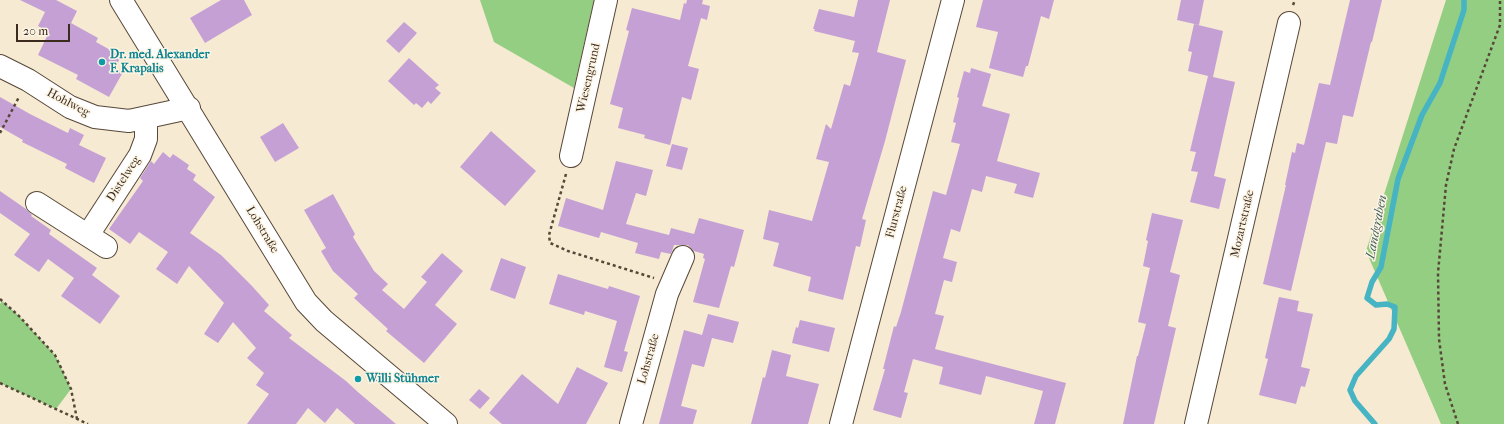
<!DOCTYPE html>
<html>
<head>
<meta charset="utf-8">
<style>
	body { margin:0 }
	#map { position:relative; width:1504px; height:424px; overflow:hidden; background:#f6ead2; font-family:"IM FELL French Canon",serif }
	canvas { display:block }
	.scale { position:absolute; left:16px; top:24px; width:54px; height:18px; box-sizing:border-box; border:2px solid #3b2a1e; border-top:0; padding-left:5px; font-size:12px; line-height:14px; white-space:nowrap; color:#3b2a1e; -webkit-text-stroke:3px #fcf5e5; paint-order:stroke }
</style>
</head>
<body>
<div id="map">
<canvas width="1504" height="424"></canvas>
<div class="scale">20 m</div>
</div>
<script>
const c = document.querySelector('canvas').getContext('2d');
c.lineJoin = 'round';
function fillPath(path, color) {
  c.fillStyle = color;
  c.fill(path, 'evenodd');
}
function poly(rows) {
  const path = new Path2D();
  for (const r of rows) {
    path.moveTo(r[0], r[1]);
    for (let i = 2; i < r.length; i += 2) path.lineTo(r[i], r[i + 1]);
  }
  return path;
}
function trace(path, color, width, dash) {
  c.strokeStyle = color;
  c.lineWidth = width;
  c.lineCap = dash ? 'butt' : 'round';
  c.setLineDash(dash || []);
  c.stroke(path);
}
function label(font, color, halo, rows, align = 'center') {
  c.font = font + ' "IM FELL French Canon",serif';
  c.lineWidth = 3;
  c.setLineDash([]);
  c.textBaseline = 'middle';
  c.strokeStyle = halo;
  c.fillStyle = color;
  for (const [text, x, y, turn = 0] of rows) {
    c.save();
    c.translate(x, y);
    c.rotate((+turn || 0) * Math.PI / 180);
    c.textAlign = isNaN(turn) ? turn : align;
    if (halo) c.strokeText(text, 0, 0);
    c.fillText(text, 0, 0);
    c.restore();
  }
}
const green = poly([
	[480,0,594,0,574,88,494,42],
	[1446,0,1504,0,1504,424,1441,424,1366,251],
	[2,301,19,316,55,355,71,389,56,409,0,383,0,304]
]);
const stream = poly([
	[1375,424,1355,401,1350,390,1356,376,1389,339,1394,329,1395,307,1387,304,1376,305,1367,298,1372,282,1381,267,1398,179,1422,115,1440,83,1464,10,1464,0]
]);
const building = poly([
	[20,0,56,0,77,11,71,23,98,38,96,42,121,56,115,68,123,72,109,97,76,79,78,75,38,55,49,32,38,26,45,12],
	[221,0,244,0,252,15,205,43,190,18],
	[687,0,703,0,702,4,710,6,707,20,701,18,688,66,699,69,691,100,682,97,670,145,644,138,645,135,618,128,623,108,610,104,629,31,626,30,632,8,680,20,684,3,686,4],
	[858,0,890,0,877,52,906,60,885,141,862,219,866,220,860,247,856,246,843,300,808,291,811,277,773,266,779,243,763,239,769,210,812,221,829,162,816,159,826,124,831,129,844,84,850,86,859,53,852,52,855,41,814,31,815,29,813,29,819,9,854,17],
	[983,0,1054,0,1049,19,1041,16,1028,66,1026,66,1023,77,989,68,998,32,976,27],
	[1181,0,1204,0,1199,25,1177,20],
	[1350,0,1382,0,1372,42,1371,42,1353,117,1343,115,1337,144,1326,142,1291,291,1263,284,1286,185,1285,185,1292,152,1295,153,1297,143,1304,145,1319,83,1330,85],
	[404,22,417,33,399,53,386,41],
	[1194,24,1223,31,1213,77,1235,82,1214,176,1226,179,1219,209,1190,202,1198,172,1191,171,1196,152,1190,151,1208,76,1188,71,1192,52,1188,51],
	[409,58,439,85,435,88,441,93,431,104,428,101,422,108,416,103,414,105,388,81],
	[971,68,991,74,982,106,1010,114,997,161,1040,173,1033,198,1014,193,1017,184,986,176,982,192,972,189,960,232,951,229,943,258,957,262,952,282,944,280,935,314,944,316,935,349,1066,383,1055,424,1034,424,1043,391,986,376,981,395,939,384,943,367,913,359,904,392,908,393,901,418,873,410,885,369,883,369,894,326,896,327,901,312,933,191,946,195,960,144,951,142,956,123,953,122,959,98,957,97,964,71,970,73],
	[0,97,30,114,68,133,70,128,84,135,79,145,106,158,94,183,65,168,67,164,22,142,23,140,0,127],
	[283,123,299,148,275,162,260,137],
	[491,131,536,171,505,206,460,167],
	[672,144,688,148,682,170,666,166],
	[163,152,170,158,173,154,189,165,187,169,196,175,193,180,215,197,190,233,221,255,252,286,269,305,264,311,292,335,289,338,346,381,359,393,396,424,355,424,337,408,325,423,308,408,296,424,247,424,269,394,256,385,264,373,247,358,256,348,233,322,218,343,204,334,224,303,189,266,177,284,156,269,168,252,139,232,130,244,109,229,143,181,140,178,151,161,154,164],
	[616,161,653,170,646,196,636,193,626,224,669,235,671,228,694,234,699,218,744,230,734,267,731,266,719,308,693,302,705,259,703,258,704,254,694,251,688,245,674,245,671,254,661,252,659,259,635,253,638,243,601,232,599,238,558,226,566,198,603,210],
	[0,191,26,209,32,215,31,216,51,230,49,234,97,268,92,275,120,296,100,324,61,296,74,278,48,259,39,272,14,255,30,234,0,213],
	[333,194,355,234,353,237,374,271,388,284,382,290,404,309,427,282,421,277,442,253,463,271,435,305,457,324,424,363,386,331,388,329,354,298,358,294,333,271,321,251,326,248,304,210],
	[1152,213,1183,220,1170,272,1180,275,1168,326,1176,328,1154,424,1123,424,1137,356,1138,356,1146,324,1138,322,1150,268,1143,266,1148,241,1146,240],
	[501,258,526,267,515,299,490,290],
	[558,274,608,289,609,286,640,296,624,351,628,352,622,372,604,367,617,321,585,311,584,315,549,304],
	[1279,297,1299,301,1297,311,1313,314,1301,367,1310,369,1305,387,1301,386,1296,404,1259,395,1268,359,1265,358],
	[708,314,739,322,733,343,712,338,704,367,692,364,681,406,697,410,693,424,659,424,684,330,702,335],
	[800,320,835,328,829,352,792,343,796,327,798,328],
	[772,350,791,355,786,376,819,384,808,424,751,424,763,377,765,378],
	[577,367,608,383,586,424,502,424,489,413,522,374,558,404],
	[479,389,490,398,480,409,469,400]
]);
const path = poly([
	[1293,5,1295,0],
	[0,133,19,97],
	[566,174,549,235,550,243,568,251,654,278],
	[0,299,19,316,55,355,71,389,77,419],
	[0,383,88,424],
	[1458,424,1445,384,1439,339,1438,273,1446,185,1454,149,1500,25,1500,0]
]);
const minor = poly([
	[0,66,28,80,70,107,95,117,129,121,189,108],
	[571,156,606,0],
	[37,203,106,247],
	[88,235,140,155,146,139,146,119],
	[631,424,667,294,683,257],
	[841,424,953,0],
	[1196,424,1289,23]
]);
const major = poly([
	[121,0,306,302,324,321,446,424]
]);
const markers = [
	[102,62,4,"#0f9aa8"],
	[358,379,4,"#0f9aa8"]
];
const cultureNames = [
	["Dr. med. Alexander",110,55],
	["F. Krapalis",110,69],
	["Willi Stühmer",366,379]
];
const streetNames = [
	["Wiesengrund",589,78,-77],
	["Hohlweg",68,103,28],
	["Distelweg",124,179,-57],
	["Flurstraße",897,212,-75],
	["Mozartstraße",1243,224,-77],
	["Lohstraße",262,230,59],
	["Lohstraße",649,359,-74]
];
const waterNames = [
	["Landgraben",1377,227,-79]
];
fillPath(green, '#93ce82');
trace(stream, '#47b4c4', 5.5);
fillPath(building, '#c5a0d5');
trace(minor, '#574739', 24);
trace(major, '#574739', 24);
trace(path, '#574739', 2.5, [3, 3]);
trace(minor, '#fff', 22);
trace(major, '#fff', 22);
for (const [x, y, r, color] of markers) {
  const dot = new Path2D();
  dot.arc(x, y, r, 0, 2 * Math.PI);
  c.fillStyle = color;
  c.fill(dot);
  trace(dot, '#fcf5e5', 1.5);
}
label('bold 12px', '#0d838f', '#fcf5e5', cultureNames, 'left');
label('12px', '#3b2a1e', '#fcf5e5', streetNames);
label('italic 13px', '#3f5a58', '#fcf5e5', waterNames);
</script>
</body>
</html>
